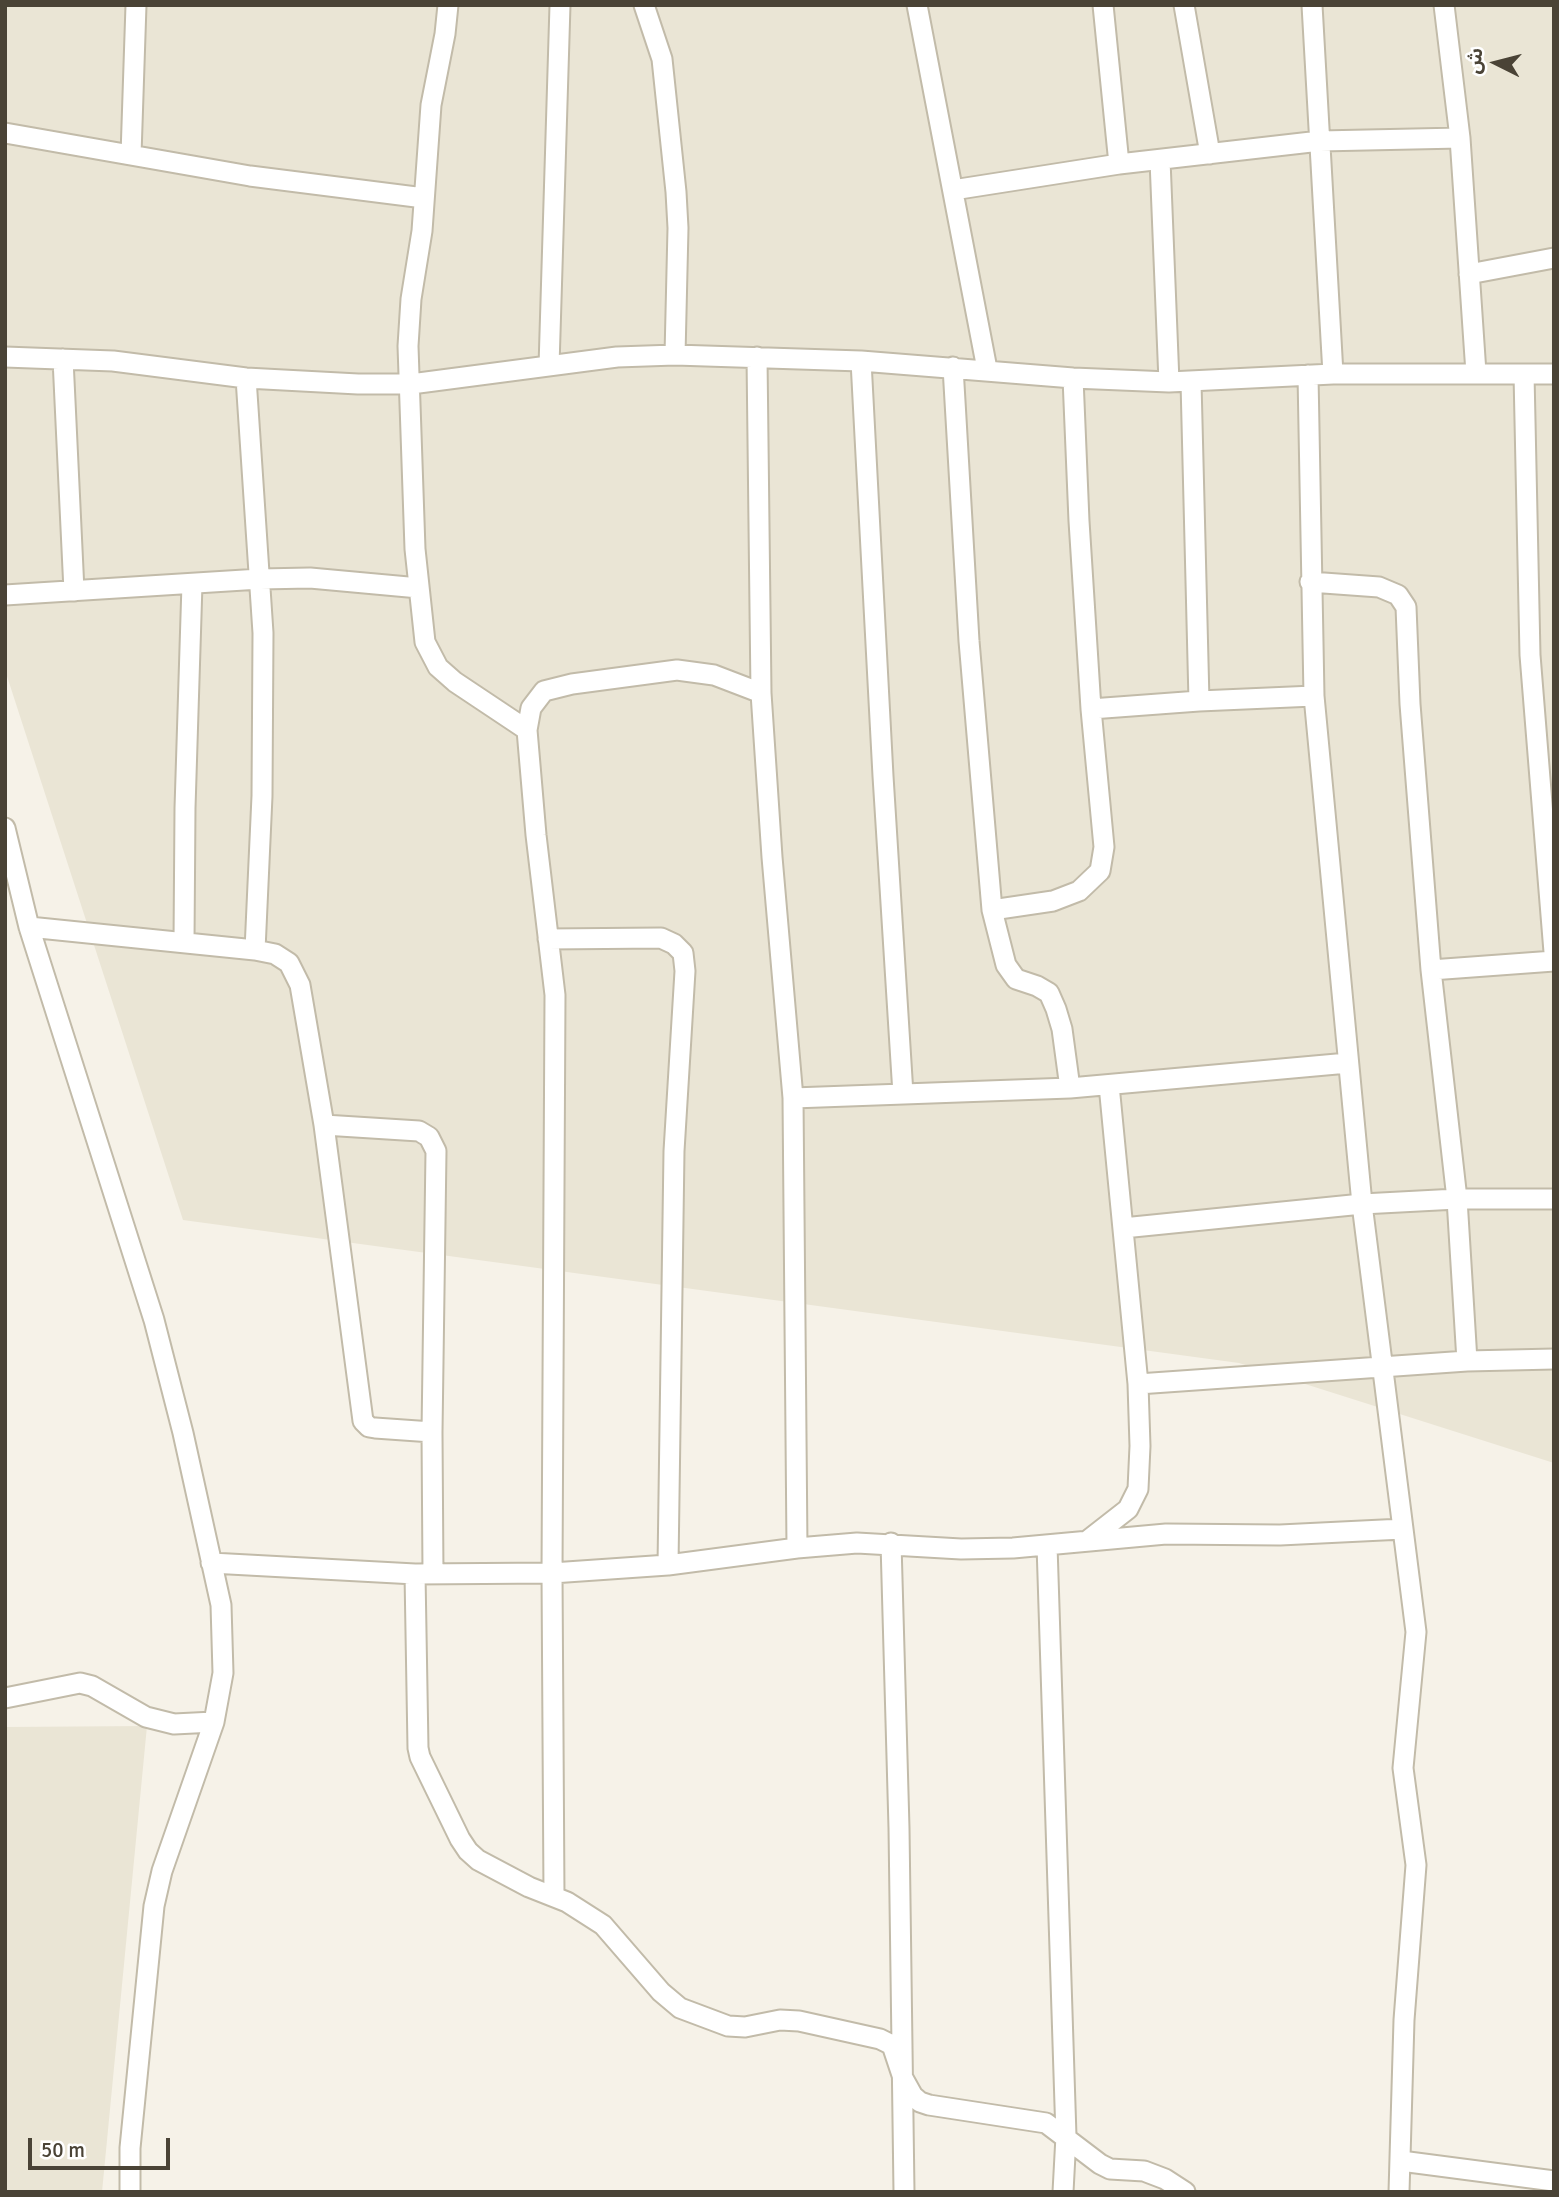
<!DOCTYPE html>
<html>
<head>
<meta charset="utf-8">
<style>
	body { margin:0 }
	#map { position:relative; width:1559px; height:2197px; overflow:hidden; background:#f6f2e8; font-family:Signika,"Noto Sans Arabic",sans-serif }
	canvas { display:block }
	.frame { position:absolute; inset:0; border:7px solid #4a4336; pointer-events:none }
	.north { position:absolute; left:1461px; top:28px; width:70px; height:70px; -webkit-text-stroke:5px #fff; paint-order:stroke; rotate:276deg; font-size:19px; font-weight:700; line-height:28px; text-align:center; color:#4a4336 }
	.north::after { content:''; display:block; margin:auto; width:24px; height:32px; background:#4a4336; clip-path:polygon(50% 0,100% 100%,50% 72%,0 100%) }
	.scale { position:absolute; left:28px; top:2138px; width:142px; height:32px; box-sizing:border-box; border:4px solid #4a4336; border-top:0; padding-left:9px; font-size:21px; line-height:24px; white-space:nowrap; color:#4a4336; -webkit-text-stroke:5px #fff; paint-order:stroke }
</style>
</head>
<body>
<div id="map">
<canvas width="1559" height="2197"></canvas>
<div class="frame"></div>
<div class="north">ش</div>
<div class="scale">50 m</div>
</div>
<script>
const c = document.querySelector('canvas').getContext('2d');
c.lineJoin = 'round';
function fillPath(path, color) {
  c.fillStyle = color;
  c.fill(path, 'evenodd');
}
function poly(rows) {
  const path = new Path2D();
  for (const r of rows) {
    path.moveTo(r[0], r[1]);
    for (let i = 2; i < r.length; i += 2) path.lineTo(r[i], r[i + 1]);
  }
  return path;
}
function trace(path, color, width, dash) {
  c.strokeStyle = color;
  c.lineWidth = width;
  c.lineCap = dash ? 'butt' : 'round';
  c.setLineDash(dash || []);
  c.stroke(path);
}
const residential = poly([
	[5,5,1554,5,1554,1463,1239,1363,183,1220,5,670],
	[147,1726,102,2192,5,2192,5,1727]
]);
const minor = poly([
	[448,5,445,34,431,105,422,231,411,299,408,346,415,549,425,642,438,667,455,682,527,730],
	[644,5,662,59,676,192,678,228,675,355],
	[917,5,987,369],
	[1103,5,1119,164],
	[1184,5,1210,154],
	[1312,5,1333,374],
	[1444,5,1460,138,1476,373],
	[5,133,250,176,424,198],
	[131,155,136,5],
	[1160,160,1169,382],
	[953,190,1119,164,1320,141,1460,138],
	[1469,274,1554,258],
	[5,357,113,361,246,378,358,384,411,384,617,357,675,355,861,361,1073,378,1169,382,1333,374,1554,374],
	[757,357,761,693,772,857,793,1098,797,1548],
	[63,359,74,591],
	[861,361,883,776,903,1094],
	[549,366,560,5],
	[953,367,969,641,992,910,1006,965,1016,979,1037,986,1049,993,1056,1009,1062,1029,1070,1088],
	[1524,374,1530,655,1554,952],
	[1308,375,1314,696,1362,1204,1416,1632,1403,1768,1416,1865,1404,2020,1399,2192],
	[246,378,263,633,262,796,255,950],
	[1191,382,1199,701],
	[1310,582,1379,587,1398,595,1406,607,1410,704,1431,970,1457,1199,1467,1361],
	[5,595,260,579,310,578,419,588],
	[1091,709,1199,701,1314,696],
	[5,828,29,927,154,1320,183,1433,221,1605,223,1673,214,1722,162,1871,154,1906,130,2148,130,2192],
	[992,910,1053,901,1079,891,1100,871,1104,847,1091,709,1079,521,1073,378],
	[29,927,255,950,275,954,289,963,300,985,324,1125,363,1421,369,1427,375,1428,432,1432],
	[548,939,661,938,674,944,683,953,685,971,674,1151,668,1565],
	[184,942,185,808,192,584],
	[1431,970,1554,961],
	[1109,1085,1138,1384,1467,1361,1554,1359],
	[793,1098,1070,1088,1348,1063],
	[324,1125,419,1131,429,1137,436,1151,432,1432,433,1574],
	[1123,1228,1362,1204,1457,1199,1554,1199],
	[1087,1541,1128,1509,1138,1489,1140,1446,1138,1384],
	[891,1543,899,1828,904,2192],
	[1047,1545,1066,2136,1063,2192],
	[211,1563,415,1574,552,1573,668,1565,797,1548,857,1543,961,1549,1013,1548,1166,1534,1280,1535,1403,1529],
	[415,1574,418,1748,420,1757,460,1839,468,1851,478,1860,529,1887,567,1902,603,1925,661,1992,680,2008,728,2026,745,2027,780,2020,799,2021,880,2039,892,2045,903,2078,913,2096,920,2102,929,2105,1046,2123,1100,2164,1110,2169,1144,2171,1165,2179,1185,2192],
	[5,1698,80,1683,92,1686,146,1717,174,1724,214,1722],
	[554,1896,552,1573,555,995,536,835,527,730,531,708,544,691,572,684,677,670,714,675,761,693],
	[1401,2161,1554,2181]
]);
fillPath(residential, '#eae5d5');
trace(minor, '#c2bba9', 23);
trace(minor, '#fff', 19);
</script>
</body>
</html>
